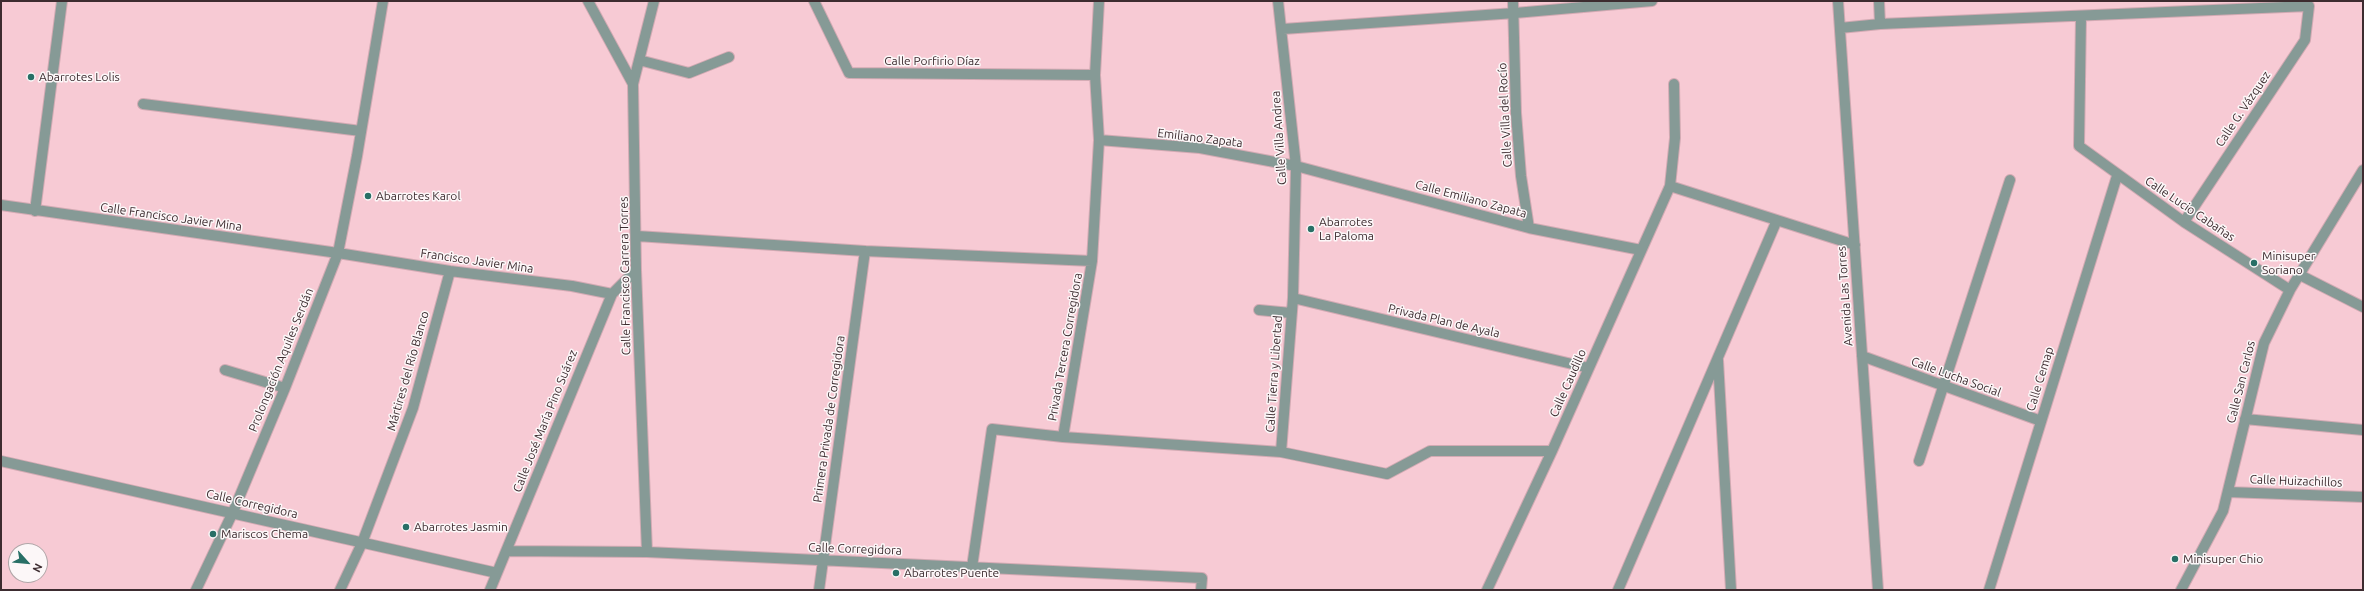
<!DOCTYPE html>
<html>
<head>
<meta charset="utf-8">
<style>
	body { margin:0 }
	#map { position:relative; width:2364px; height:591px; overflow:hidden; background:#f7cad4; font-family:Ubuntu,sans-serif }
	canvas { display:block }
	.frame { position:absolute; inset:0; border:2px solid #3d2c30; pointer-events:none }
	.north { position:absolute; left:8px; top:543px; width:40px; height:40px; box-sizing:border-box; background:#fcf7f8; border:1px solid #b0a6a8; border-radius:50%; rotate:117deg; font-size:11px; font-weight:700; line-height:16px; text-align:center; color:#3d2c30 }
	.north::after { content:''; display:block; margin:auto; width:14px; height:18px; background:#286f66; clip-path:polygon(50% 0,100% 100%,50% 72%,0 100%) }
</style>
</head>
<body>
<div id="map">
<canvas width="2364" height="591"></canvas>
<div class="frame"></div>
<div class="north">N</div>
</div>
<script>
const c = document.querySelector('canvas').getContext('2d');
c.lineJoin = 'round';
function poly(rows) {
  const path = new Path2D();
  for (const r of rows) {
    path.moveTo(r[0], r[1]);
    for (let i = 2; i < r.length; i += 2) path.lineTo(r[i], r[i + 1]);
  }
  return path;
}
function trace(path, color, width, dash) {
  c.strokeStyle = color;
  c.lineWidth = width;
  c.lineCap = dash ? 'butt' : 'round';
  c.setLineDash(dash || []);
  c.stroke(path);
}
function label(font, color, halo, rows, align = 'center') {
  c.font = font + ' Ubuntu,sans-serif';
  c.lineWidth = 3;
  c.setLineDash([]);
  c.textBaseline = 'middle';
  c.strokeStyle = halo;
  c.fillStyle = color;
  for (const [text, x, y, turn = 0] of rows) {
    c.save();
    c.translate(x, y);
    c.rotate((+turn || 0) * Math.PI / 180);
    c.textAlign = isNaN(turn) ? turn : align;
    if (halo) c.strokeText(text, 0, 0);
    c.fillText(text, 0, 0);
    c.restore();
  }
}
const minor = poly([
	[588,1,633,84],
	[814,1,849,73,1095,75],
	[1278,1,1296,166,1293,298,1281,452],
	[1513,1,1516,113,1521,176,1529,228],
	[1838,1,1878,590],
	[1879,1,1880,24],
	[2081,16,2079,146,2184,222,2290,290],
	[1840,28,1880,24,2309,6,2305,40,2184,222],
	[1283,29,1515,13,1652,1],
	[639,60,689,73,729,57],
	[143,104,361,131],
	[1099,140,1200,148,1296,166,1529,228,1641,250],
	[1670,186,1855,245],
	[1,205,338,253,450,271,572,286,612,294],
	[35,211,62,1],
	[637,236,865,251,1092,261],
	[2300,275,2363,307],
	[1293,298,1589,368],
	[1259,310,1291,313],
	[1862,356,2041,421],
	[1718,360,1731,590],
	[225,370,285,388],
	[2245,419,2363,430],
	[1063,437,1092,261,1099,140,1095,75,1099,1],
	[1,461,497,573],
	[1919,461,2010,180],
	[2228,492,2363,497],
	[506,551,647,552,1202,578,1201,590],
	[647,552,636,270,633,84,654,1],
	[972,567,992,429,1063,437,1281,452,1387,474,1430,451,1552,451],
	[196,590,233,512,285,388,338,253,357,156,383,1],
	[340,590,362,543,413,408,450,271],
	[490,590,612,294,636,270],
	[819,590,865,251],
	[1487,590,1552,451,1670,186,1675,138,1674,84],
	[1618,590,1777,220],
	[1989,590,2117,176],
	[2181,590,2223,511,2264,343,2290,290,2363,170]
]);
const markers = [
	[31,77,4,"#286f66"],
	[368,196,4,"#286f66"],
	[1311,229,4,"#286f66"],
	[2254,263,4,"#286f66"],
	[406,527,4,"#286f66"],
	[213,534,4,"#286f66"],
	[2175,559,4,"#286f66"],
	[896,573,4,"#286f66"]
];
const streetNames = [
	["Calle Porfirio Díaz",932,61],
	["Calle G. Vázquez",2243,109,-56],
	["Calle Villa del Rocío",1505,115,-93],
	["Emiliano Zapata",1200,138,7],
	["Calle Villa Andrea",1279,138,-94],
	["Calle Emiliano Zapata",1471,199,15],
	["Calle Lucio Cabañas",2190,209,34],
	["Calle Francisco Javier Mina",171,217,8],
	["Francisco Javier Mina",477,261,8],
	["Calle Francisco Carrera Torres",625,276,-91],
	["Avenida Las Torres",1845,296,-94],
	["Privada Plan de Ayala",1444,321,13],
	["Privada Tercera Corregidora",1065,347,-80],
	["Prolongación Aquiles Serdán",281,360,-68],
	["Mártires del Río Blanco",408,371,-74],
	["Calle Tierra y Libertad",1274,374,-86],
	["Calle Lucha Social",1956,377,20],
	["Calle Cemap",2040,379,-73],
	["Calle San Carlos",2241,382,-76],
	["Calle Caudillo",1568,383,-66],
	["Primera Privada de Corregidora",829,419,-82],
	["Calle José María Pino Suárez",545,421,-68],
	["Calle Huizachillos",2296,481,2],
	["Calle Corregidora",252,504,13],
	["Calle Corregidora",855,549,2]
];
const poiNames = [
	["Abarrotes Lolis",39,77],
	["Abarrotes Karol",376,196],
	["Abarrotes",1319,222],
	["La Paloma",1319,236],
	["Minisuper",2262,256],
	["Soriano",2262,270],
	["Abarrotes Jasmin",414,527],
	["Mariscos Chema",221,534],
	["Minisuper Chio",2183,559],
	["Abarrotes Puente",904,573]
];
trace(minor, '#d2aab3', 12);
trace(minor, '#869a96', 10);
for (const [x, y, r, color] of markers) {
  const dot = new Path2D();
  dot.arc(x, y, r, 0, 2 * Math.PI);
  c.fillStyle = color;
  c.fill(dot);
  trace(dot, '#fcf7f8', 1.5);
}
label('12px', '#3d2c30', '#fcf7f8', streetNames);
label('12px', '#3d2c30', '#fcf7f8', poiNames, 'left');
</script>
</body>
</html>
